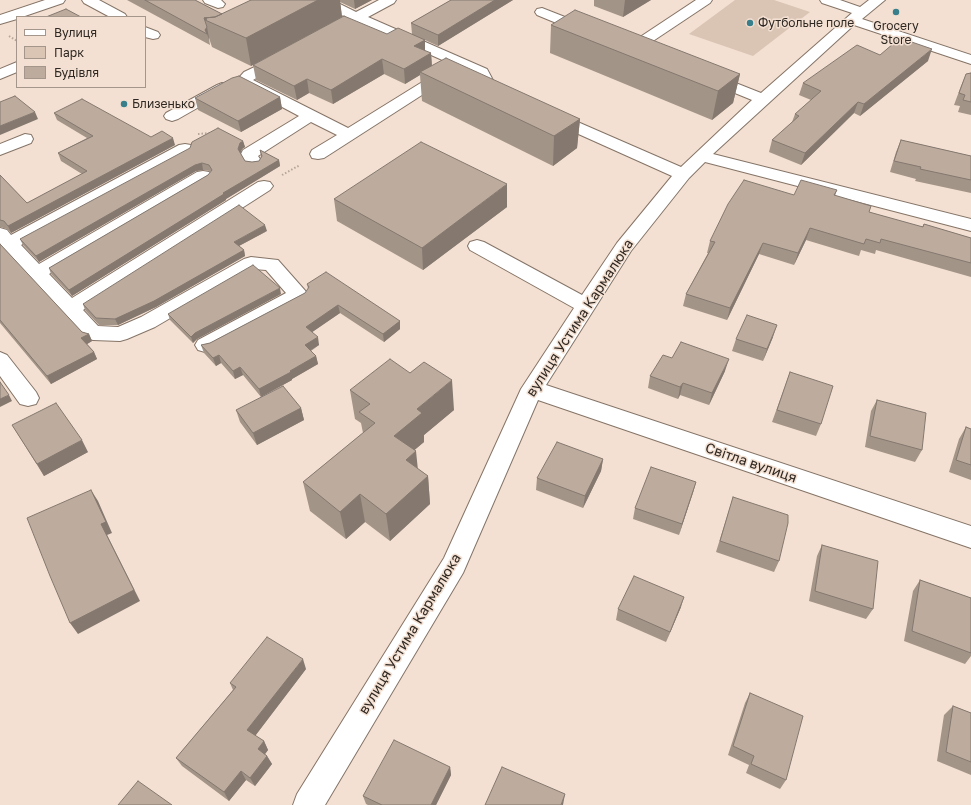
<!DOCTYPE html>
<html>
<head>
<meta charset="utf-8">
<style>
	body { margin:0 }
	#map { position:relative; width:971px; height:805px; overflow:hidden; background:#f3e0d2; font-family:"Golos Text",sans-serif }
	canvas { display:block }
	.legend { position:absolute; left:16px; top:16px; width:130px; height:72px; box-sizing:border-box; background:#f3e0d2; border:1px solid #a5968c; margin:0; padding:5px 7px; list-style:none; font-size:12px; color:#2f2822 }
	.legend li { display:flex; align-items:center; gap:8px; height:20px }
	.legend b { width:20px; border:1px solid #a5968c }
</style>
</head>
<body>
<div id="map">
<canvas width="971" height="805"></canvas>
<ul class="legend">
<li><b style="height:5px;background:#fff"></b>Вулиця</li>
<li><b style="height:11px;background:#dac4b3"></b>Парк</li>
<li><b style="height:11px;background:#bdac9e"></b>Будівля</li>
</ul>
</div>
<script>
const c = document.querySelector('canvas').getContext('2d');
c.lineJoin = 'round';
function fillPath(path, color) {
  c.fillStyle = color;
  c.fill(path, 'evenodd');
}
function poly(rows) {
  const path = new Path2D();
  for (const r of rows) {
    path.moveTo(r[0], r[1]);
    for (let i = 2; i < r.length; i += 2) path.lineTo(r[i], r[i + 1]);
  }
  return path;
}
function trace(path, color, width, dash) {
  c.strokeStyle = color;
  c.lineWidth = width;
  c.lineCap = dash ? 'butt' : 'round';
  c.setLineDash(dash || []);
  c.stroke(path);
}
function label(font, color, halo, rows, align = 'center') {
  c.font = font + ' "Golos Text",sans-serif';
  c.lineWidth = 3;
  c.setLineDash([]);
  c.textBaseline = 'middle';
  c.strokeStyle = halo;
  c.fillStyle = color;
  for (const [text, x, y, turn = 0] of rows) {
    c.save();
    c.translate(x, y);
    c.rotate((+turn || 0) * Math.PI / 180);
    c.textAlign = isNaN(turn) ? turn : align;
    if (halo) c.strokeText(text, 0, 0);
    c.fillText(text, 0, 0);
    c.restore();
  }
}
const green = poly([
	[735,0,774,0,810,12,753,56,689,34]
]);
const path = poly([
	[9,36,17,41],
	[198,134,211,133],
	[282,175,300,165]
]);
const minor = poly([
	[45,0,65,0,63,3,22,17,17,17,17,19,0,24,0,15,45,0],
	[82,0,99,0,125,14,127,17,110,17,84,3,82,0],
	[203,0,221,0,225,4,223,7,218,8,205,3,203,0],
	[317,0,332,0,356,12,379,0,396,0,394,3,368,17,487,69,495,84,509,91,511,94,509,97,503,99,497,97,484,90,476,75,357,22,349,25,344,24,342,21,346,17,325,8,317,0],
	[696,0,712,0,710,3,638,51,633,52,628,51,626,48,628,45,696,0],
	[820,0,840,0,860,7,869,0,885,0,862,19,971,55,971,64,854,25,713,154,971,219,971,231,705,162,689,178,631,251,546,385,971,526,971,548,538,400,463,573,325,805,293,805,297,794,444,558,521,389,574,308,470,250,468,246,470,242,477,240,484,242,582,295,617,243,672,176,545,119,543,116,545,113,551,111,557,113,681,167,752,100,703,80,700,77,703,74,708,72,713,74,761,93,852,13,822,3,820,0],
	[542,8,593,28,595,31,593,34,588,35,583,34,537,15,535,12,537,9,542,8],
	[145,27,158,32,160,35,158,38,153,39,145,37,145,27],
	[280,55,285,56,287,59,285,62,253,80,348,128,440,71,445,69,450,71,453,74,450,77,324,158,318,159,312,158,310,154,312,150,337,135,311,122,258,156,262,162,259,166,253,167,247,166,241,154,243,150,299,116,239,84,236,81,244,72,280,55],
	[17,62,17,72,0,79,0,69,17,62],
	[222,83,227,85,230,88,227,91,178,119,172,121,166,119,164,116,166,113,217,85,222,83],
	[25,134,31,135,33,139,31,143,0,155,0,144,25,134],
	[185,144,191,145,193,149,191,153,21,245,39,264,197,172,203,171,209,172,212,176,209,180,49,274,72,298,258,182,264,181,270,182,273,186,270,190,83,310,98,326,118,327,141,317,244,259,251,257,278,260,309,295,306,300,212,350,205,352,198,350,195,345,198,340,286,293,266,270,254,269,155,327,127,339,120,341,93,340,86,338,0,245,0,228,7,230,11,235,179,145,185,144],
	[0,352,7,355,36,392,39,398,36,404,28,406,20,404,0,376,0,352]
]);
const wall = poly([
	[127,0,195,0,222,14,251,0,372,0,355,9,340,2,342,17,251,66,212,47,209,38,209,39,210,45],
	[451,0,513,0,438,46,425,40,425,51,431,53,432,66,580,119,577,148,553,166,422,101,420,75,405,84,384,74,333,104,309,93,297,100,256,80,253,65,387,34,412,34,411,23],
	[594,0,651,0,623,17,594,6],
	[551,25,740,74,733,103,712,120,550,53],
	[880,55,928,61,860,116,854,113,801,165,769,152,772,140,792,122,795,114,811,100,799,95,803,83],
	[971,73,971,115,958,112,960,106,954,105,961,86,966,74],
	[280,97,282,109,241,132,198,110,195,98],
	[54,113,151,137,175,145,11,233,7,229,0,227,0,175,27,203,82,174,61,161,58,153,87,138,57,120],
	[901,140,971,156,971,193,915,181,916,179,890,172,896,152],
	[243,141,245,147,242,149,240,153,245,161,252,162,259,161,261,157,260,150,279,160,280,166,226,199,226,200,72,296,51,274,49,268,208,175,211,172,210,171,203,170,196,171,39,262,23,245,20,239],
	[837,190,835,196,869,212,922,227,924,224,971,238,971,277,876,250,875,254,861,250,859,256,806,240,794,265,759,254,727,320,683,306,686,294,708,253,707,253,710,241,794,195],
	[334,199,507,207,423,270,337,221],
	[267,231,239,246,244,250,245,256,156,307,118,325,99,325,85,310,83,304],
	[0,244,82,332,89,334,92,341,87,344,94,352,97,359,51,384,0,323],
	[307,284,400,321,400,329,384,342,340,313,312,332,319,345,311,351,316,356,318,364,292,379,292,380,261,397,243,375,235,379,221,363,216,366,204,353,201,345,210,343,305,293,308,289],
	[281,294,197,339,193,343,170,320,168,314],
	[773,337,763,361,732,351,736,339],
	[725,371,709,405,680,395,678,399,648,388,650,376],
	[790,372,821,424,816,436,772,422],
	[350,390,454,410,424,435,424,442,414,450,417,468,428,476,430,504,390,541,365,522,346,539,310,511,303,482,363,433,361,423,355,419],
	[877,400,922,450,915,462,865,447,871,411],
	[301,408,304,420,257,445,240,422,236,410],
	[12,425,88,452,44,476],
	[966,427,971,429,971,480,949,472,959,439],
	[603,459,601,471,583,508,536,490,537,478],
	[696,482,679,535,633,519,635,508],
	[733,497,779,561,774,572,716,552],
	[822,545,873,609,866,619,809,601,817,556],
	[920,580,971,598,971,656,965,664,904,641,913,591],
	[681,607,666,642,616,620,618,609],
	[306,669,255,736,264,741,268,750,265,754,267,756,272,764,255,786,246,780,229,801,182,766,176,758,233,690,230,683],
	[750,693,786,780,780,789,746,773,749,765,728,755,745,703],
	[953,706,971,713,971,775,937,761,944,715],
	[450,767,451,775,436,805,368,805,366,804,363,796]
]);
const shadedWall = poly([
	[318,0,340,0,342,17,251,66,246,38],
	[354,0,372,0,355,9],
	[495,0,513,0,438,46,438,35],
	[625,0,651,0,623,17],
	[207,27,209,38,209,39,207,34,205,30],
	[425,40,425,54,414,46],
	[932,49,928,61,860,116,864,104],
	[431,53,432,68,420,72,420,75,405,84,404,69],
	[382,59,384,74,333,104,331,90],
	[740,74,733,103,712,120,718,91],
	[307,79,309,93,297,100,294,86],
	[280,97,282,109,241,132,238,121],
	[858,102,854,113,801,165,805,153],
	[35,112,38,119,0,135,0,126],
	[580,119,577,148,553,166,554,136],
	[173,138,175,145,11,233,8,226],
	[243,141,245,147,242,149,240,155,238,149,240,143],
	[279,160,280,166,226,199,226,200,72,296,69,290,223,193],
	[202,163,203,170,196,171,39,262,36,256,195,165],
	[507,184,507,207,423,270,422,248],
	[265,225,267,231,235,248,234,242],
	[810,228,806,240,794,265,798,253],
	[763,243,759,254,727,320,730,308],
	[244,250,245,256,156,307,118,325,115,319],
	[280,288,281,294,197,339,193,343,191,337,195,333],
	[338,305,340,313,308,335,306,327],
	[400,321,400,329,384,342,383,334],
	[777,325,773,337,763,361,767,349],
	[89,334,92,341,84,346,81,338],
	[318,337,319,345,306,353,305,345],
	[94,352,97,359,51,384,47,376],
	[219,355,221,363,216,366,213,358],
	[316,356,318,364,292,379,292,380,261,397,259,389],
	[729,359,725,371,709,405,712,393],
	[240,367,243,375,235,379,233,371],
	[452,380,454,410,424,435,424,442,397,465,394,436,417,409],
	[683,383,680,395,678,399,680,387],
	[9,395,12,401,0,407,0,399],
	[301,408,304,420,257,445,253,433],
	[82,440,88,452,44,476,37,464],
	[416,451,419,480,406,460],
	[603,459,601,471,583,508,585,496],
	[428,476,430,504,390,541,386,514],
	[696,482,693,493,679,535,682,524],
	[91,490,98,501,112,533,107,535,140,601,78,634,70,623,101,524],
	[360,494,365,522,346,539,340,512],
	[684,597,681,607,666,642],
	[303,659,306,669,252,740,247,730],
	[264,741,268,750,262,758,258,749],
	[267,756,272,764,255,786,250,778],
	[450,767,451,775,436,805,431,805],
	[241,771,246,780,229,801,224,792],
	[565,794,563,805,561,805]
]);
const building = poly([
	[145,0,195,0,222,14,215,17,204,18,207,27,205,30,207,34,145,0],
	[251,0,318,0,246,38,205,20,207,19,204,18,215,17,251,0],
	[451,0,495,0,438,35,411,23,451,0],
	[66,9,81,17,46,17,66,9],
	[575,10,740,74,718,91,551,25,575,10],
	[344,16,387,34,398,28,425,40,414,46,431,53,404,69,382,59,331,90,307,79,294,86,253,65,344,16],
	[900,38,932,49,864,104,858,102,805,153,772,140,799,116,795,114,821,91,803,83,857,45,880,55,900,38],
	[446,58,580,119,554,136,420,72,446,58],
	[971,73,971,102,963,100,965,95,959,93,966,74,971,73],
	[239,76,280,97,238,121,195,98,232,78,239,76],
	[15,96,35,112,0,126,0,102,15,96],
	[82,99,151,137,162,131,173,138,8,226,4,221,0,220,0,175,27,203,87,171,58,153,93,136,54,113,82,99],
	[218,128,243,141,240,143,238,149,245,161,252,162,259,161,262,156,260,150,279,160,223,193,224,194,69,290,49,268,208,175,212,170,209,165,202,163,195,165,36,256,20,239,190,148,192,142,218,128],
	[901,140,971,156,971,180,920,169,921,167,894,161,901,140],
	[421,142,507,184,422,248,334,199,421,142],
	[744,180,794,195,801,180,837,190,834,195,871,206,869,212,923,227,924,224,971,238,971,263,881,239,880,243,866,239,864,244,810,228,798,253,763,243,730,308,686,294,715,242,710,241,728,204,744,180],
	[239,205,265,225,234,242,244,250,154,301,115,319,96,318,83,304,239,205],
	[0,244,82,332,89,334,81,338,94,352,47,376,0,320,0,244],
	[253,265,280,288,195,333,191,337,168,314,253,265],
	[326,272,400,321,383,334,338,305,306,327,318,337,305,345,316,356,290,371,291,372,259,389,240,367,233,371,219,355,213,358,201,345,210,343,305,293,309,287,307,284,326,272],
	[747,315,777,325,767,349,736,339,747,315],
	[681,342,729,359,712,393,683,383,680,387,650,376,663,355,672,358,681,342],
	[390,359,410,373,424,362,452,380,417,409,422,413,394,436,416,451,406,460,428,476,386,514,360,494,340,512,303,482,375,423,359,412,370,404,350,390,390,359],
	[790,372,833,386,821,424,777,410,790,372],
	[0,382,9,395,0,399,0,382],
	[283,386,301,408,253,433,236,410,283,386],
	[877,400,926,413,922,450,870,436,877,400],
	[56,403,82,440,37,464,12,425,56,403],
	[966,427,971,429,971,465,956,460,966,427],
	[557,442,603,459,585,496,537,478,557,442],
	[651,467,696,482,682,524,635,508,651,467],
	[91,490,106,522,101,524,134,590,70,623,50,576,27,518,91,490],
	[733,497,788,515,788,523,779,561,720,541,733,497],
	[822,545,878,561,873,609,815,591,822,545],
	[634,576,684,597,670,632,618,609,634,576],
	[920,580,971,598,971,653,912,631,920,580],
	[267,637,303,659,247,730,264,741,258,749,267,756,250,778,241,771,224,792,176,758,236,687,230,683,267,637],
	[750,693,803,716,786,780,751,764,754,756,733,746,750,693],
	[953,706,971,713,971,762,946,752,953,706],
	[394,740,450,767,431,805,382,805,363,796,394,740],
	[502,767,565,794,561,805,485,805,502,767],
	[138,781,172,805,118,805,138,781]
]);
const markers = [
	[896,12,4,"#397f8b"],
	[750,23,4,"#397f8b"],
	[124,104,4,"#397f8b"]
];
const farPoinames = [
	["Футбольне поле",758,23],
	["Grocery",896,26,"center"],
	["Store",896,40,"center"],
	["Близенько",132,104]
];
const streetNames = [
	["вулиця Устима Кармалюка",580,318,-57],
	["Світла вулиця",751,463,19],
	["вулиця Устима Кармалюка",410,634,-59]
];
fillPath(green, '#dac4b3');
trace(minor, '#857467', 2);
trace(path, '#b5a69a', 2, [1.5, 2]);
fillPath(minor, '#fff');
fillPath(wall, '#a39488');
fillPath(shadedWall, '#84786f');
fillPath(building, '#bdac9e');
trace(building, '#84786f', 1);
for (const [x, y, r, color] of markers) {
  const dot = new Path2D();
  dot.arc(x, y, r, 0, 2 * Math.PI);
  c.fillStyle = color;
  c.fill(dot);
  trace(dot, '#f3e0d2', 1.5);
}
label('12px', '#2f2822', '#f3e0d2', farPoinames, 'left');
label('14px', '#2f2822', '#f3e0d2', streetNames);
</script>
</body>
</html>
